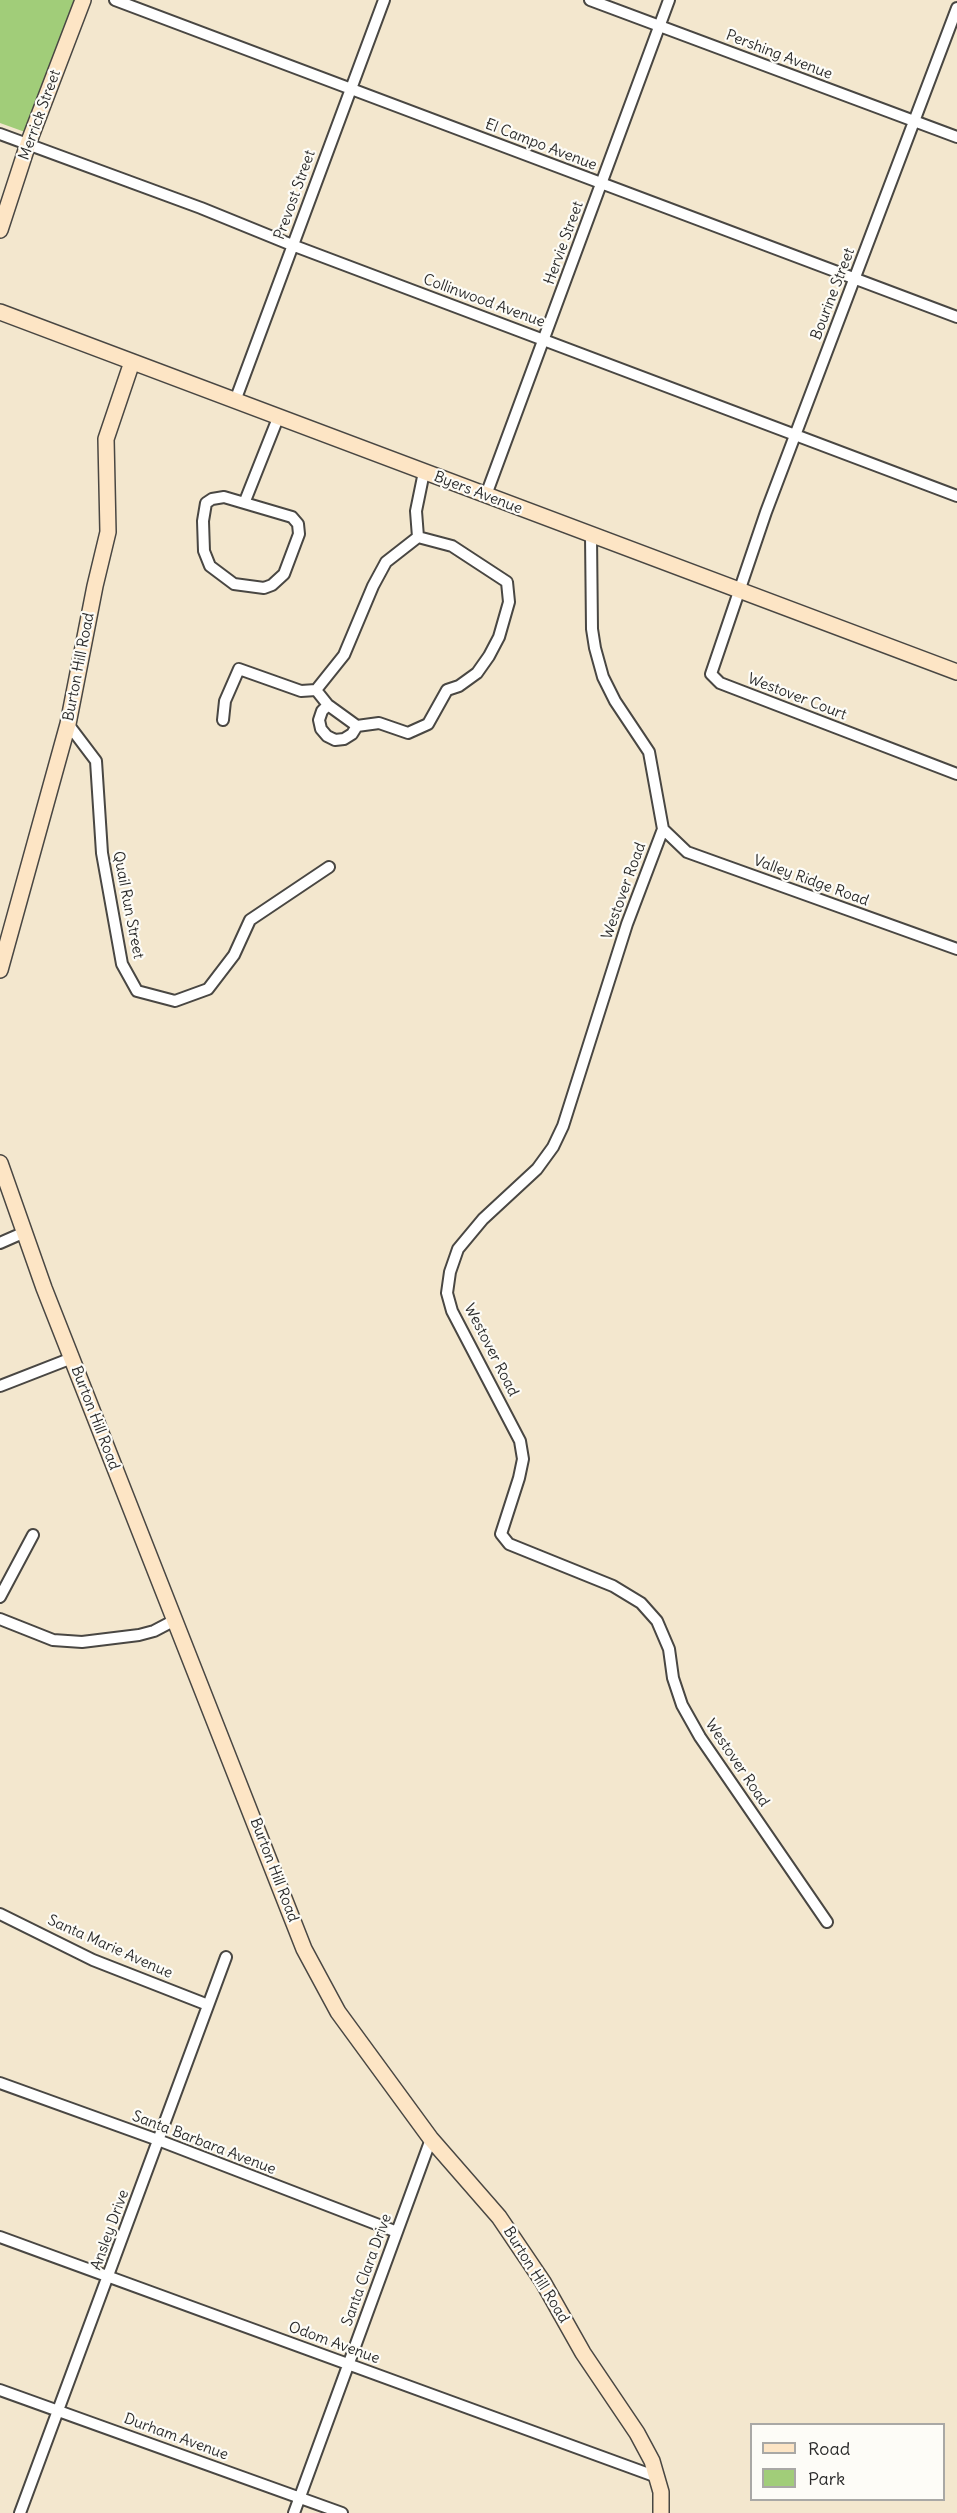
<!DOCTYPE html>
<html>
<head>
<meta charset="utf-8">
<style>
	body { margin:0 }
	#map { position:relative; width:957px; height:2513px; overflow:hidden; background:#f3e7ce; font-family:Delius,sans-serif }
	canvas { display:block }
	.legend { position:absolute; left:750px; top:2423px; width:195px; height:78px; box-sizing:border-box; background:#fdfcf7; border:2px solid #a9a8a5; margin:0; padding:8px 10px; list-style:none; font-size:18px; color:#2b2b2b }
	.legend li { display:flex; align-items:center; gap:12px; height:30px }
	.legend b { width:30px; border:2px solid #a9a8a5 }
</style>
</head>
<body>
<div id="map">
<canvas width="957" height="2513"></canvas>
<ul class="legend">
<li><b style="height:8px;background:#fde5c5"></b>Road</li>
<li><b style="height:16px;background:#a1cd79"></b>Park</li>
</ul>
</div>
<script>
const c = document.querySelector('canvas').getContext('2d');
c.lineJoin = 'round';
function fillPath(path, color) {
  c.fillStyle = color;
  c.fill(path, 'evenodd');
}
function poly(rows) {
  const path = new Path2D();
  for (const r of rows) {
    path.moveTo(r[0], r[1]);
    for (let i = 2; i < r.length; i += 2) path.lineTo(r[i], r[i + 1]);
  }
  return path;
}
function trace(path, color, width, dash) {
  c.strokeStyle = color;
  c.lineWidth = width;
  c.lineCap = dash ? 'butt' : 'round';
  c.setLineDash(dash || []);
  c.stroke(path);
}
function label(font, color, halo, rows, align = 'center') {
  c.font = font + ' Delius,sans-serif';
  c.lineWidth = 4.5;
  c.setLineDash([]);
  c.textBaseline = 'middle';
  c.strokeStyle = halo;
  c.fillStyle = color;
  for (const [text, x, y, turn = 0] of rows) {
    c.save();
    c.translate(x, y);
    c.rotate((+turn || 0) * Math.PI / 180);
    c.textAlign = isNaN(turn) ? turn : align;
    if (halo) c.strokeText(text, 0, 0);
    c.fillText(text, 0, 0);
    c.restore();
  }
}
const green = poly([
	[0,0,74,0,25,132,0,123]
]);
const street = poly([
	[115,0,957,317],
	[590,0,957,137],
	[957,8,766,512,711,674,720,683,957,774],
	[0,134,201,208,292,245,957,496],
	[235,401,384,0],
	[486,495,669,0],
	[224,497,292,517,298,524,299,534,284,574,272,585,264,588,234,584,210,566,204,551,203,521,206,503,212,499,224,497],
	[245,501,278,418],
	[591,536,592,629,595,648,603,677,615,701,649,752,663,829,627,924,563,1126,553,1147,537,1169,483,1219,458,1249,450,1272,447,1293,452,1311,520,1441,523,1459,519,1478,501,1534,509,1544,613,1586,641,1603,657,1621,669,1649,673,1678,682,1705,700,1737,827,1922],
	[316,690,328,705,357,726,379,723,408,733,428,724,447,690,459,686,477,673,489,656,499,637,509,602,507,582,452,546,418,537],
	[328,705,322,711,319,720,321,729,327,736,335,740,344,739,352,734,357,726],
	[223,720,225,701,239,669,301,691,316,690,344,655,373,586,386,562,418,537,416,511,424,472],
	[68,724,96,761,102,853,122,964,137,991,175,1001,208,989,234,955,250,920,329,867],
	[663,829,687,852,957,949],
	[0,1243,25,1232],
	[0,1386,72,1358],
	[0,1597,33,1535],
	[0,1619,53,1640,82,1642,139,1635,154,1631,175,1620],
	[0,1914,93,1960,208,2005],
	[0,2083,158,2140,397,2232],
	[0,2237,657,2477],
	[0,2390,342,2513],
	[20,2513,226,1957],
	[294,2513,431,2139]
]);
const secondary = poly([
	[0,230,28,144,83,0],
	[0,312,957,672],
	[0,970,68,724,95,586,108,532,106,439,132,362],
	[0,1163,44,1288,304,1949,338,2012,431,2139,499,2217,543,2282,583,2353,637,2433,652,2461,661,2492,661,2513]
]);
const streetNames = [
	["Pershing Avenue",779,55,21],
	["Merrick Street",40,115,-70],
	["El Campo Avenue",541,145,21],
	["Prevost Street",295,195,-70],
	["Hervie Street",564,243,-70],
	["Bourine Street",833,294,-69],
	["Collinwood Avenue",484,301,20],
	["Byers Avenue",478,493,21],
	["Burton Hill Road",79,667,-79],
	["Westover Court",797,697,21],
	["Valley Ridge Road",811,881,20],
	["Westover Road",624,891,-70],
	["Quail Run Street",128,905,79],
	["Westover Road",491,1350,63],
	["Burton Hill Road",95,1418,69],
	["Westover Road",737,1763,56],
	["Burton Hill Road",274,1870,69],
	["Santa Marie Avenue",110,1947,24],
	["Santa Barbara Avenue",204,2143,21],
	["Ansley Drive",110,2230,-70],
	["Santa Clara Drive",367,2270,-70],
	["Burton Hill Road",536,2275,58],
	["Odom Avenue",334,2343,20],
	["Durham Avenue",176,2437,20]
];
fillPath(green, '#a1cd79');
trace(street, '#494743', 14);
trace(secondary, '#494743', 18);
trace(street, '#fff', 10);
trace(secondary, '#fde5c5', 15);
label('15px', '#2b2b2b', '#fdfcf7', streetNames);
</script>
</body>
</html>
